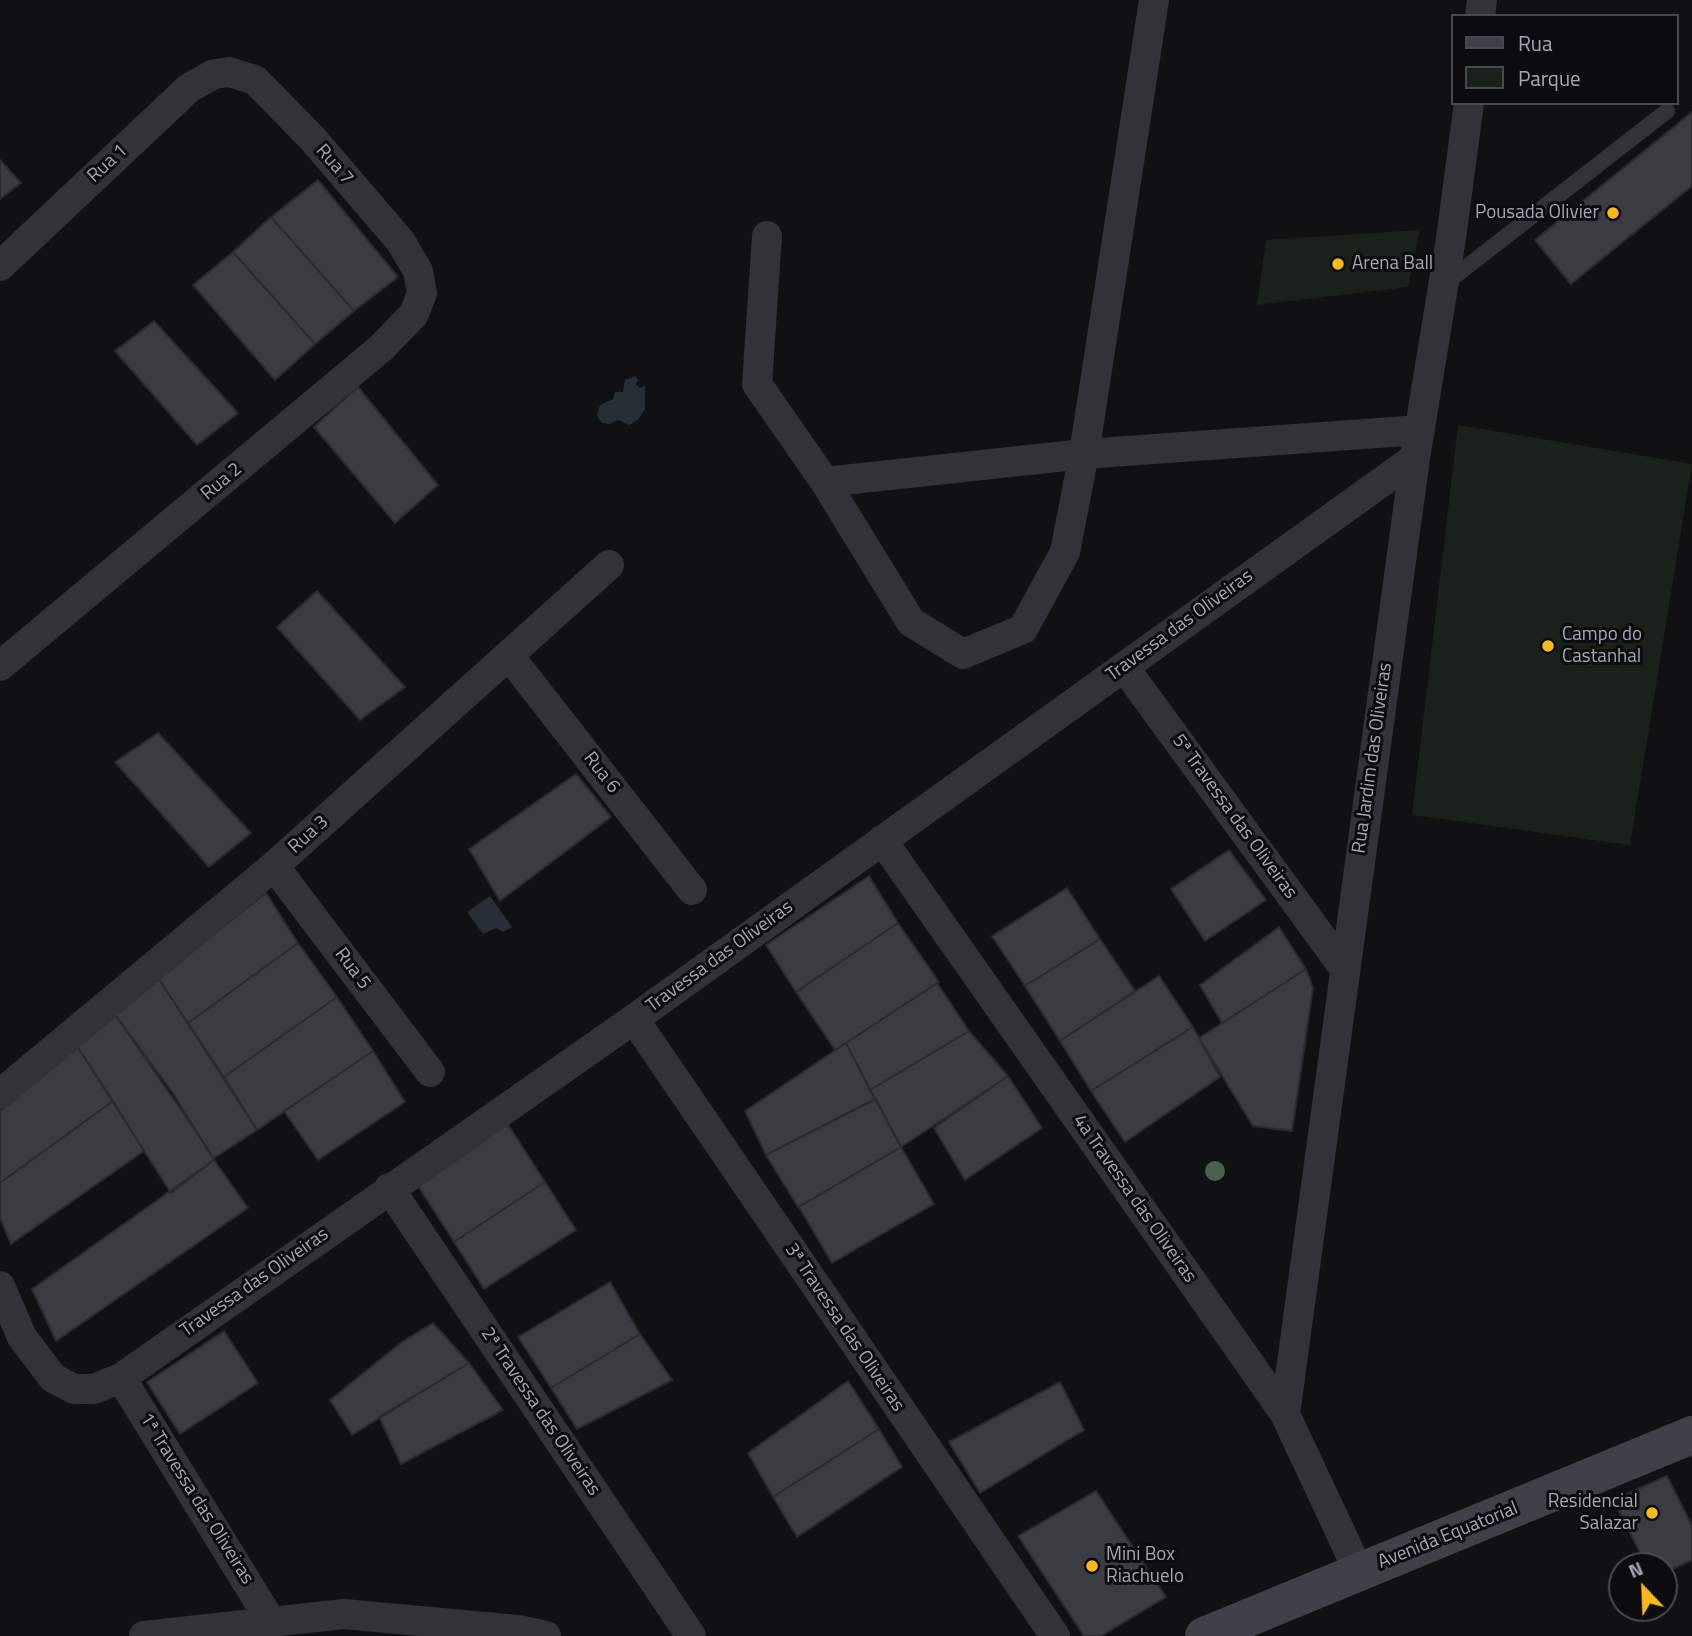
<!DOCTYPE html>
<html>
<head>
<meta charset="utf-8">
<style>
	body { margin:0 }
	#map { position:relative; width:1692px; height:1636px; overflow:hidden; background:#111113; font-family:"Titillium Web",sans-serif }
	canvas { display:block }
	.legend { position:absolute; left:1451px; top:14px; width:228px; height:91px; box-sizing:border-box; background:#0c0c0e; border:2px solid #484a51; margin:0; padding:9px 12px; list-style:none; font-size:21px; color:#a1a7b5 }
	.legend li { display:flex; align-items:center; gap:14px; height:35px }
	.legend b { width:35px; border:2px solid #484a51 }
	.north { position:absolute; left:1608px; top:1552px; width:70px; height:70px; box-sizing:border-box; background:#0c0c0e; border:2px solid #484a51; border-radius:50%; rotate:337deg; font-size:19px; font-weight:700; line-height:28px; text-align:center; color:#a1a7b5 }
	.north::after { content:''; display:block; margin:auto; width:24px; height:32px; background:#ffb91d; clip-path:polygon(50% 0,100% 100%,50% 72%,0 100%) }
</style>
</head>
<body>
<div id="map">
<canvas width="1692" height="1636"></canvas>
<ul class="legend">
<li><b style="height:9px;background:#404148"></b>Rua</li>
<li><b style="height:19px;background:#19211a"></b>Parque</li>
</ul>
<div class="north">N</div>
</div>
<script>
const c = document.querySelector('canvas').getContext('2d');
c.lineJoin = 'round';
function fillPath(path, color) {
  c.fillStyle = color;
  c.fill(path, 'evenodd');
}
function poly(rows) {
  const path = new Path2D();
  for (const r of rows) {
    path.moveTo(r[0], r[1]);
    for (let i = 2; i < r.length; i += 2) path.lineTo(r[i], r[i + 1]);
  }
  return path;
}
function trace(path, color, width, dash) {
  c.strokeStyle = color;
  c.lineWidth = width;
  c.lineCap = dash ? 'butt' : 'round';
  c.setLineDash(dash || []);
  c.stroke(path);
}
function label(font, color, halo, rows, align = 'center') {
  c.font = font + ' "Titillium Web",sans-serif';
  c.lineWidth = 6;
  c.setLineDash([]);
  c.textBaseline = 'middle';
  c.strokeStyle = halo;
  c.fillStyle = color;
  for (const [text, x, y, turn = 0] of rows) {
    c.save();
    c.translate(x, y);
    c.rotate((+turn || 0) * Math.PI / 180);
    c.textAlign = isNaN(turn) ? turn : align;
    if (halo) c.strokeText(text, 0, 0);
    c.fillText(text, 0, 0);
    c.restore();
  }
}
const green = poly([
	[1420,230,1408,287,1257,305,1266,240],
	[1458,425,1692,464,1630,845,1412,815]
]);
const water = poly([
	[635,376,638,380,636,384,640,388,645,386,645,409,638,420,629,425,618,420,610,424,602,423,597,416,600,405,613,399,615,392,623,392,625,380],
	[490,896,512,927,503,932,496,928,483,934,467,912]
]);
const building = poly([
	[1692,112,1692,186,1571,284,1535,240,1692,112],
	[0,160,21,183,0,199,0,160],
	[318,180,398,277,354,311,271,217,318,180],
	[271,217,354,311,315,344,233,252,271,217],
	[233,252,315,344,275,380,193,285,233,252],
	[154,321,238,413,197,445,115,351,154,321],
	[358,387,438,485,395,523,314,427,358,387],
	[317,591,405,687,360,720,277,627,317,591],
	[158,733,251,833,209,867,115,762,158,733],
	[576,774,611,817,500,901,469,849,576,774],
	[1229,850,1266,900,1205,941,1171,889,1229,850],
	[869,876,898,923,796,992,766,945,869,876],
	[1067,888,1100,939,1025,986,992,936,1067,888],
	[266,893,298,943,188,1023,158,978,266,893],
	[898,923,939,982,835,1050,796,992,898,923],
	[1279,927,1306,969,1222,1023,1200,985,1279,927],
	[1100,939,1135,991,1060,1041,1025,986,1100,939],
	[298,943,337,997,224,1077,188,1023,298,943],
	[1306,969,1313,988,1292,1131,1253,1126,1199,1038,1306,969],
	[1159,976,1193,1027,1091,1091,1060,1041,1159,976],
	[158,978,257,1130,214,1158,114,1013,158,978],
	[937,983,969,1031,870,1090,846,1043,937,983],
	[337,997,373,1051,257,1130,224,1077,337,997],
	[114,1013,173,1093,214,1160,171,1193,77,1046,114,1013],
	[1193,1027,1220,1077,1125,1142,1091,1091,1193,1027],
	[969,1031,1008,1076,901,1147,870,1090,969,1031],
	[846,1043,875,1099,766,1155,745,1111,846,1043],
	[77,1046,113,1101,0,1183,0,1111,77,1046],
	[373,1051,405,1102,318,1160,284,1111,373,1051],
	[1008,1076,1042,1128,965,1180,934,1128,1008,1076],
	[876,1099,901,1147,798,1207,766,1155,876,1099],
	[113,1101,144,1151,11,1244,0,1218,0,1183,113,1101],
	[507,1123,545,1182,454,1242,418,1186,507,1123],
	[901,1147,934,1204,832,1263,799,1207,901,1147],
	[214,1160,248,1208,56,1341,32,1289,214,1160],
	[545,1182,576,1230,484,1289,454,1242,545,1182],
	[610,1282,640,1334,551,1388,518,1337,610,1282],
	[433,1323,469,1363,352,1435,330,1400,402,1342,433,1323],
	[224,1331,258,1383,180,1434,147,1382,224,1331],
	[640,1334,672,1380,577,1429,551,1388,640,1334],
	[469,1363,503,1410,401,1464,379,1417,469,1363],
	[848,1381,879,1429,773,1497,748,1453,848,1381],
	[1060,1382,1084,1430,980,1493,949,1442,1060,1382],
	[879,1429,902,1467,797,1537,773,1497,879,1429],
	[1667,1476,1692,1526,1692,1560,1664,1573,1664,1566,1647,1566,1613,1500,1667,1476],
	[1096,1491,1166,1597,1101,1636,1084,1636,1018,1536,1096,1491]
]);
const lane = poly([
	[1446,283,1667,111]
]);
const street = poly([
	[1154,0,1084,454,1065,552,1023,629,963,654,911,622,825,482,1084,454,1420,430],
	[1480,16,1482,0],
	[767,236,757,384,825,482],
	[0,266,189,88,214,74,229,72,255,80,312,138,401,242,418,271,422,293,414,314,381,348,0,666],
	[510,657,692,890],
	[1124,667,1344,968],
	[882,840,1285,1414,1359,1572],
	[274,866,430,1072],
	[634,1019,1055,1636],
	[0,1094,274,866,609,565],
	[389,1188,691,1636],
	[0,1286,22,1337,53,1378,74,1389,94,1389,121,1378,634,1019,1415,458],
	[121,1378,270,1620],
	[1285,1414,1415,458,1451,238,1469,103],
	[144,1636,344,1614,518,1630,546,1636]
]);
const secondary = poly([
	[1204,1636,1692,1435]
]);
const trees = [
	[1215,1171]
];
const markers = [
	[1613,213,7,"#ffb91d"],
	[1338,264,7,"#ffb91d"],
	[1548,646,7,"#ffb91d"],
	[1652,1513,7,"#ffb91d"],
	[1092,1566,7,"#ffb91d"]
];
const streetNames = [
	["Rua 1",108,164,-43],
	["Rua 7",334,165,49],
	["Rua 2",222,482,-40],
	["Travessa das Oliveiras",1180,626,-36],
	["Rua Jardim das Oliveiras",1373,758,-82],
	["Rua 6",601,773,52],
	["5ª Travessa das Oliveiras",1234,817,54],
	["Rua 3",309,835,-42],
	["Travessa das Oliveiras",720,957,-36],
	["Rua 5",352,969,53],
	["4a Travessa das Oliveiras",1134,1199,55],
	["Travessa das Oliveiras",255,1283,-35],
	["3ª Travessa das Oliveiras",844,1328,56],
	["2ª Travessa das Oliveiras",540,1412,56],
	["1ª Travessa das Oliveiras",196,1499,58],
	["Avenida Equatorial",1448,1536,-22]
];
const poiNames = [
	["Pousada Olivier",1599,213,"right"],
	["Arena Ball",1352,264],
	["Campo do",1562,635],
	["Castanhal",1562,657],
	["Residencial",1638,1502,"right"],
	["Salazar",1638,1524,"right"],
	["Mini Box",1106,1555],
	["Riachuelo",1106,1577]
];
fillPath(green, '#19211a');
fillPath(water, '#262f37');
fillPath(building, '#3a3c41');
trace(building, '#2b2b2f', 2);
trace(lane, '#323338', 16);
trace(street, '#323338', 30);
trace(secondary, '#404148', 38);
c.fillStyle = '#49614c';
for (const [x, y] of trees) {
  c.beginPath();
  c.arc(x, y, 10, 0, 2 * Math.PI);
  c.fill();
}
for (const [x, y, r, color] of markers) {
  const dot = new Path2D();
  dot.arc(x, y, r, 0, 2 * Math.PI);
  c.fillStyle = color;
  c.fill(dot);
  trace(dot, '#0c0c0e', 2.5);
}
label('19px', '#a1a7b5', '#0c0c0e', streetNames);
label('19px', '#a1a7b5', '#0c0c0e', poiNames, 'left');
</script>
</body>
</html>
